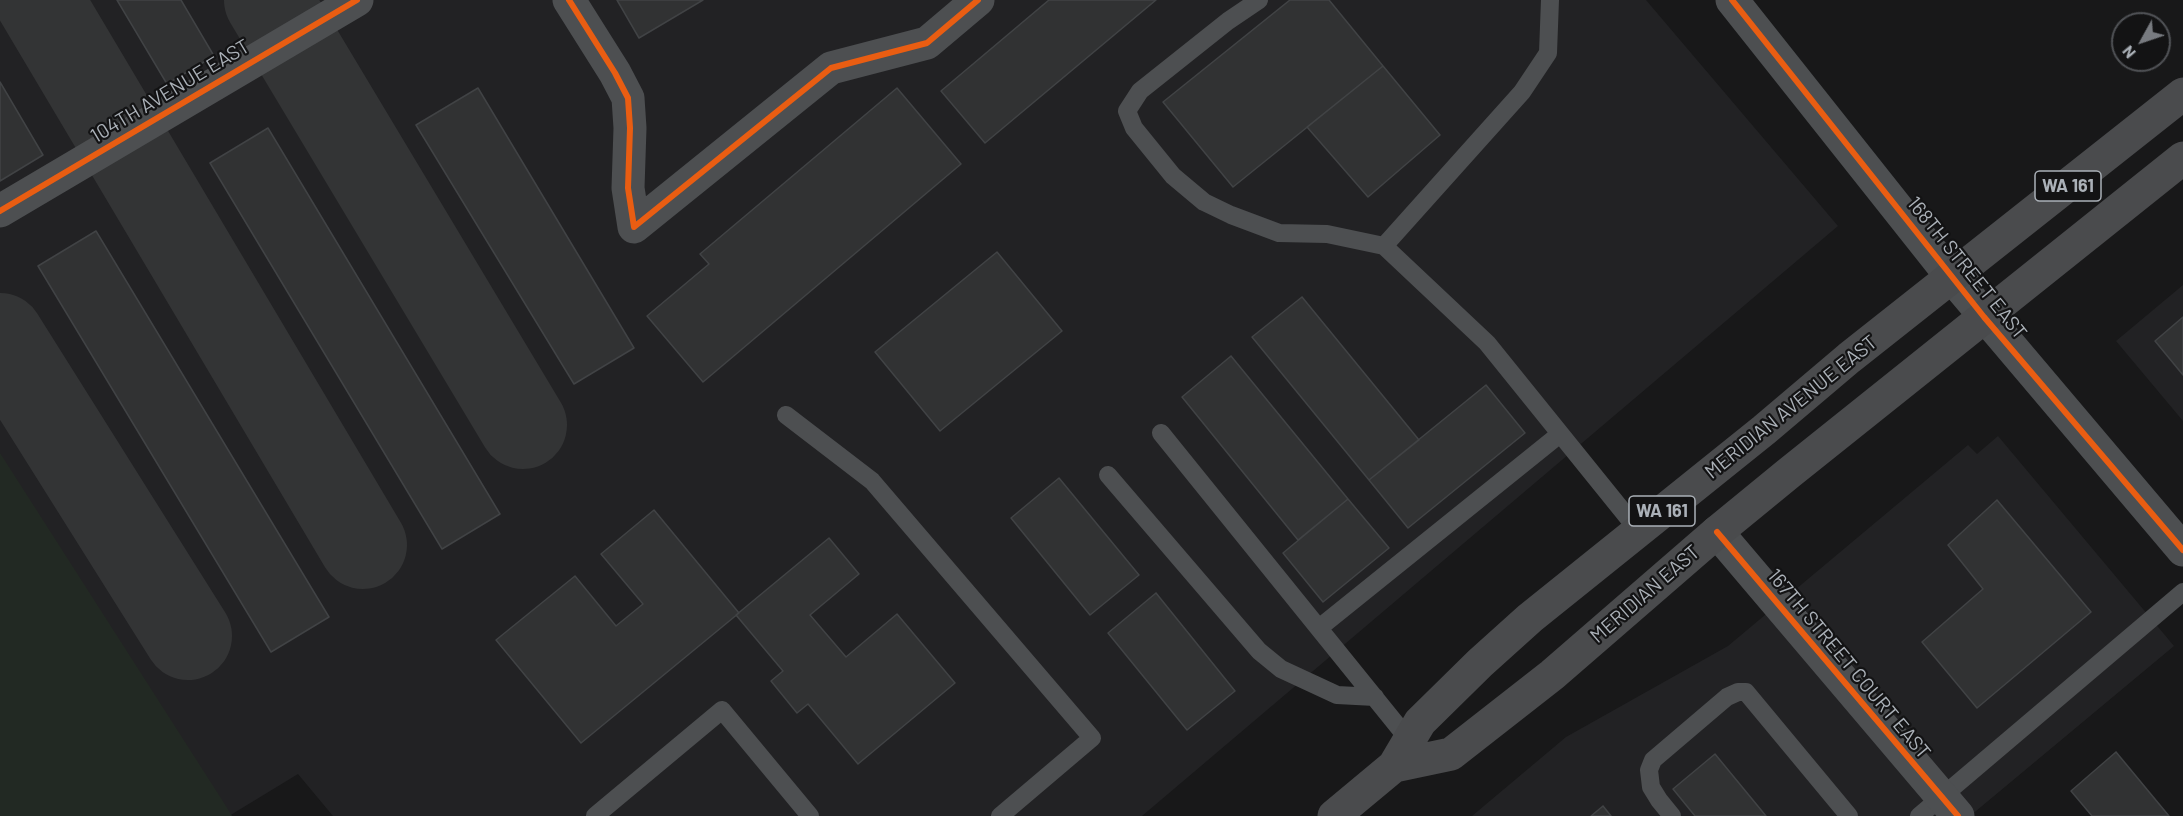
<!DOCTYPE html>
<html>
<head>
<meta charset="utf-8">
<style>
	body { margin:0 }
	#map { position:relative; width:2183px; height:816px; overflow:hidden; background:#181819; font-family:Barlow,sans-serif }
	canvas { display:block }
	.north { position:absolute; left:2111px; top:12px; width:60px; height:60px; box-sizing:border-box; background:#131314; border:2px solid #505256; border-radius:50%; rotate:230deg; font-size:16px; font-weight:700; line-height:24px; text-align:center; color:#abb1b8 }
	.north::after { content:''; display:block; margin:auto; width:21px; height:27px; background:#787b80; clip-path:polygon(50% 0,100% 100%,50% 72%,0 100%) }
</style>
</head>
<body>
<div id="map">
<canvas width="2183" height="816"></canvas>
<div class="north">N</div>
</div>
<script>
const c = document.querySelector('canvas').getContext('2d');
c.lineJoin = 'round';
function fillPath(path, color) {
  c.fillStyle = color;
  c.fill(path, 'evenodd');
}
function poly(rows) {
  const path = new Path2D();
  for (const r of rows) {
    path.moveTo(r[0], r[1]);
    for (let i = 2; i < r.length; i += 2) path.lineTo(r[i], r[i + 1]);
  }
  return path;
}
function trace(path, color, width, dash) {
  c.strokeStyle = color;
  c.lineWidth = width;
  c.lineCap = dash ? 'butt' : 'round';
  c.setLineDash(dash || []);
  c.stroke(path);
}
function label(font, color, halo, rows, align = 'center') {
  c.font = font + ' Barlow,sans-serif';
  c.lineWidth = 4.5;
  c.setLineDash([]);
  c.textBaseline = 'middle';
  c.strokeStyle = halo;
  c.fillStyle = color;
  for (const [text, x, y, turn = 0] of rows) {
    c.save();
    c.translate(x, y);
    c.rotate((+turn || 0) * Math.PI / 180);
    c.textAlign = isNaN(turn) ? turn : align;
    if (halo) c.strokeText(text, 0, 0);
    c.fillText(text, 0, 0);
    c.restore();
  }
}
const built = poly([
	[0,0,1646,0,1838,226,1142,816,333,816,298,774,229,816,0,816],
	[2183,285,2183,421,2116,341],
	[1998,436,2174,646,1970,816,1472,816,1566,737,1728,646,1968,445,1977,454]
]);
const green = poly([
	[0,453,224,803,232,816,0,816]
]);
const taxiway = poly([
	[39,0,363,545],
	[268,0,523,425],
	[0,337,188,636]
]);
const building = poly([
	[117,0,181,0,214,56,167,84,117,0],
	[617,0,703,0,639,38,617,0],
	[1049,0,1156,0,985,143,941,91,1049,0],
	[1290,0,1329,0,1383,66,1233,187,1163,102,1290,0],
	[1383,66,1440,135,1368,197,1307,127,1383,66],
	[0,82,43,155,0,181,0,82],
	[478,88,634,348,574,384,416,125,478,88],
	[897,88,961,164,703,382,647,316,709,264,700,254,897,88],
	[268,128,500,514,442,549,210,163,268,128],
	[96,231,329,617,271,652,38,266,96,231],
	[997,252,1062,331,940,431,875,352,997,252],
	[1302,297,1419,440,1369,480,1252,337,1302,297],
	[2183,317,2183,375,2155,341,2183,317],
	[1231,356,1348,499,1298,540,1182,397,1231,356],
	[1486,385,1525,433,1408,528,1369,480,1486,385],
	[1059,478,1139,575,1090,615,1011,518,1059,478],
	[1348,499,1389,548,1323,602,1283,553,1348,499],
	[1997,500,2091,612,1977,708,1922,642,1983,589,1948,545,1997,500],
	[654,510,739,613,581,743,496,640,575,576,616,626,643,604,601,554,654,510],
	[829,538,859,574,810,615,846,657,897,614,955,683,858,764,808,704,797,713,771,681,783,671,736,615,829,538],
	[1156,593,1235,691,1187,730,1108,633,1156,593],
	[2116,752,2169,816,2092,816,2071,791,2116,752],
	[1715,754,1766,816,1695,816,1673,789,1715,754],
	[1603,806,1611,816,1591,816,1603,806]
]);
const service = poly([
	[1259,0,1228,21,1140,91,1127,111,1134,128,1173,176,1204,202,1231,215,1279,233,1327,234,1384,246,1487,343,1638,530],
	[1384,246,1522,92,1548,53,1550,0],
	[786,415,872,481,1092,738,1000,816],
	[1161,433,1409,740],
	[1108,475,1259,651,1281,669,1337,695,1375,697],
	[1319,628,1560,434],
	[595,816,722,710,810,816],
	[1672,816,1659,800,1651,787,1649,770,1653,760,1727,697,1738,692,1746,692,1849,816],
	[1919,816,2183,592]
]);
const minor = poly([
	[569,0,615,73,628,98,630,128,628,188,634,227,831,68,927,43,978,0],
	[1732,0,1951,276],
	[0,211,357,0],
	[1717,532,1958,816]
]);
const tertiary = poly([
	[1951,276,2183,550]
]);
const primary = poly([
	[1394,766,1451,754,1552,675,1717,532,1789,473,2183,158],
	[1334,816,1394,766,1420,722,1480,663,1530,618,1764,430,1849,358,2183,94]
]);
const cycleway = poly([
	[569,0,615,73,628,98,630,128,628,188,634,227,831,68,927,43,978,0],
	[1732,0,1984,317,2183,550],
	[0,211,357,0],
	[1717,532,1958,816]
]);
const shields = [
	[2068,186,66],
	[1662,511,66]
];
const shieldNames = [
	["WA 161",2068,186],
	["WA 161",1662,511]
];
const streetNames = [
	["104TH AVENUE EAST",170,91,-31],
	["168TH STREET EAST",1967,268,51],
	["MERIDIAN AVENUE EAST",1791,407,-39],
	["MERIDIAN EAST",1645,594,-41],
	["167TH STREET COURT EAST",1849,664,50]
];
fillPath(built, '#222224');
fillPath(green, '#222923');
trace(taxiway, '#333435', 88);
fillPath(building, '#313233');
trace(building, '#414345', 1.5);
trace(service, '#4d4f51', 18);
trace(minor, '#4d4f51', 33);
trace(tertiary, '#4d4f51', 33);
trace(primary, '#4a4b4d', 33);
trace(cycleway, '#e95d12', 6);
for (const [x, y, w] of shields) {
  const box = new Path2D();
  box.roundRect(x - w / 2, y - 15, w, 30, 4.5);
  c.fillStyle = '#131314';
  c.fill(box);
  trace(box, '#abb1b8', 1.5);
}
label('bold 18px', '#abb1b8', null, shieldNames);
label('20px', '#abb1b8', '#131314', streetNames);
</script>
</body>
</html>
